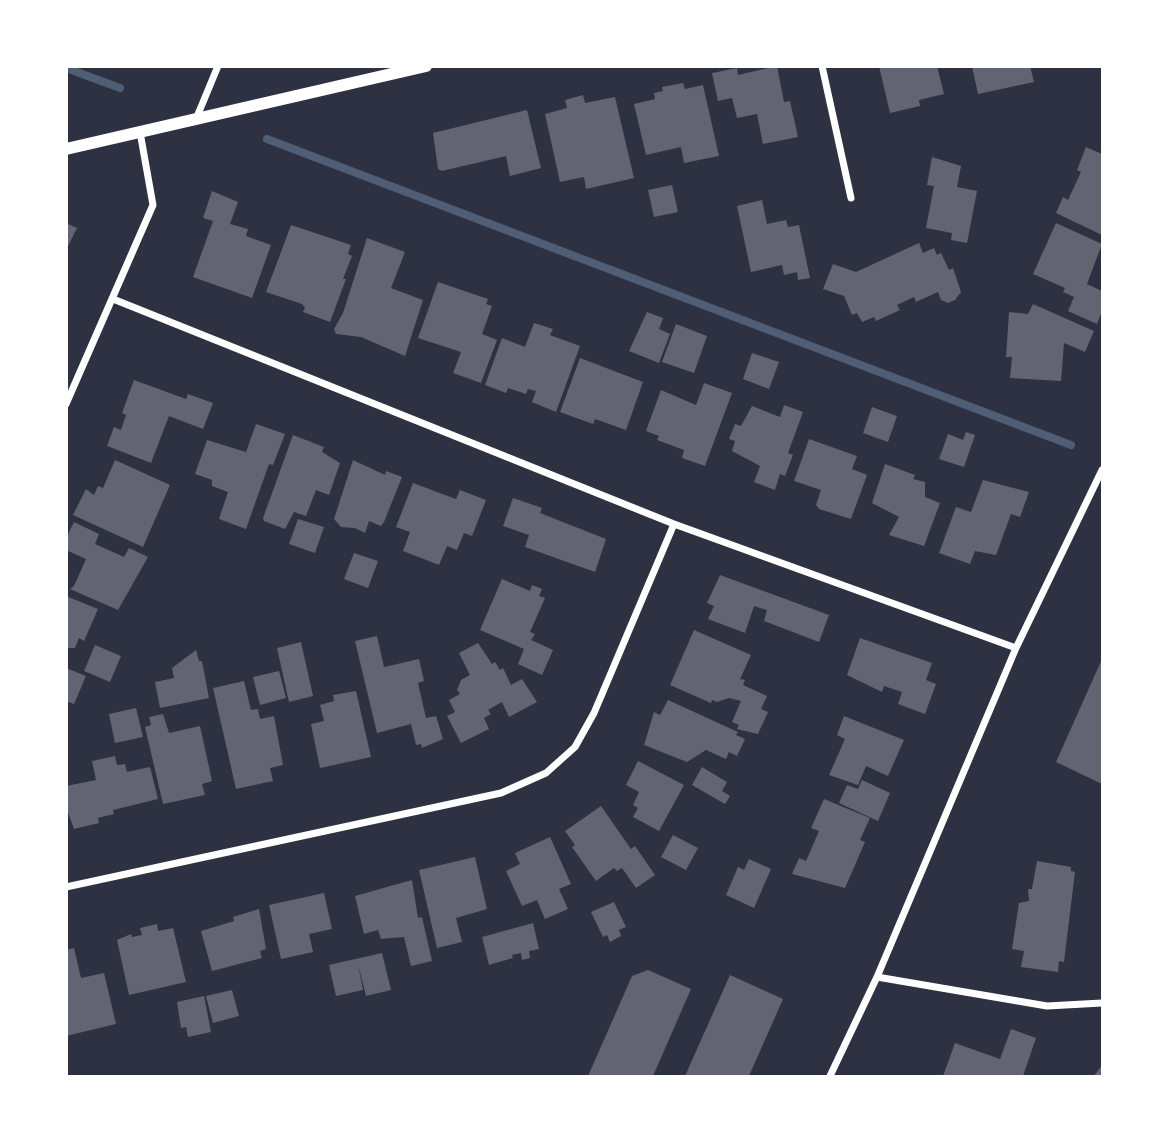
<!DOCTYPE html>
<html>
<head>
<meta charset="utf-8">
<style>
	body { margin:0 }
	#map { position:relative; width:1169px; height:1143px; overflow:hidden; background:#2d3142; font-family:"Roboto Serif",serif }
	canvas { display:block }
	.frame { position:absolute; inset:0; border:68px solid #fff; pointer-events:none }
</style>
</head>
<body>
<div id="map">
<canvas width="1169" height="1143"></canvas>
<div class="frame"></div>
</div>
<script>
const c = document.querySelector('canvas').getContext('2d');
c.lineJoin = 'round';
function poly(rows) {
  const path = new Path2D();
  for (const r of rows) {
    path.moveTo(r[0], r[1]);
    for (let i = 2; i < r.length; i += 2) path.lineTo(r[i], r[i + 1]);
  }
  return path;
}
function trace(path, color, width, dash) {
  c.strokeStyle = color;
  c.lineWidth = width;
  c.lineCap = dash ? 'butt' : 'round';
  c.setLineDash(dash || []);
  c.stroke(path);
}
function fillPath(path, color) {
  c.fillStyle = color;
  c.fill(path, 'evenodd');
}
const stream = poly([
	[66,68,120,88],
	[267,139,1071,445]
]);
const building = poly([
	[777,66,784,102,790,101,798,137,763,144,757,114,737,118,732,98,718,101,712,73,737,68,738,75],
	[879,66,937,66,944,94,919,100,920,106,890,113],
	[972,66,1030,66,1034,82,978,94],
	[683,83,685,89,703,85,719,156,684,163,681,147,646,155,634,104,655,99,654,93,663,91,662,87],
	[583,95,585,103,615,97,634,178,586,189,584,177,560,182,545,114,567,108,565,100],
	[527,110,541,168,510,176,506,156,442,171,438,169,433,133],
	[1086,147,1102,154,1102,235,1056,213,1063,197,1068,200,1081,172,1077,170],
	[932,157,961,166,957,187,977,191,967,243,951,240,952,233,926,228,934,186,927,185],
	[672,185,678,212,654,217,648,190],
	[212,191,238,202,230,224,248,229,246,236,271,245,252,298,193,277,213,221,203,218],
	[762,200,767,224,786,220,788,227,799,225,810,278,798,280,797,272,784,275,782,265,751,272,737,206],
	[66,223,77,228,66,250],
	[1056,223,1102,244,1087,284,1102,291,1102,311,1097,324,1068,311,1074,297,1063,292,1065,288,1033,274],
	[291,225,351,245,348,254,352,256,343,279,346,279,330,322,303,312,305,308,302,304,266,292],
	[367,238,405,252,391,288,423,300,405,356,361,337,336,334,334,329,343,313],
	[919,243,923,253,934,248,937,255,941,253,949,270,953,268,961,292,955,300,948,303,941,300,938,292,916,302,914,297,897,305,900,310,876,321,874,317,862,322,857,313,852,315,844,296,823,289,833,264,856,272],
	[438,282,488,299,486,304,492,306,482,334,497,340,481,383,453,373,461,352,418,338],
	[1033,304,1094,331,1085,352,1064,343,1061,381,1010,378,1012,357,1006,357,1009,312,1028,314],
	[647,312,663,318,659,329,670,334,659,363,629,351],
	[534,323,553,329,550,335,580,346,556,412,532,402,536,391,528,389,526,394,508,388,506,393,485,385,502,338,525,347],
	[676,324,707,336,694,373,662,362],
	[752,353,779,362,769,389,743,379],
	[580,358,643,382,626,430,595,419,593,424,560,412],
	[134,380,186,399,188,394,213,403,203,429,169,416,151,463,107,446,114,427,121,430,126,415,122,413],
	[704,383,732,393,705,466,682,458,684,450,657,440,659,436,646,431,661,390,696,405],
	[784,405,803,412,788,453,793,455,785,476,780,474,775,490,754,482,760,466,732,451,735,441,729,439,735,424,741,426,752,406,780,417],
	[872,407,897,416,888,442,863,433],
	[256,424,285,434,273,465,269,464,246,529,219,519,228,492,212,486,212,480,195,474,207,440,246,452],
	[966,432,975,435,964,467,939,459,948,434,963,440],
	[293,435,324,447,322,452,340,463,329,495,316,490,306,516,294,512,285,529,264,521,263,518],
	[809,439,857,456,852,469,867,475,851,519,819,509,816,505,821,490,794,481],
	[115,460,170,485,143,547,73,515,86,489,94,495,98,486,103,488],
	[353,460,385,475,386,471,402,477,384,522,381,526,369,521,365,533,355,528,341,527,334,519],
	[885,464,915,475,913,479,925,482,925,497,940,503,924,546,889,535,899,517,872,503],
	[983,480,1029,492,1020,517,1011,514,996,555,975,551,970,564,939,553,956,507,971,512],
	[413,483,456,499,460,490,486,500,472,536,464,533,457,550,447,546,439,565,403,551,410,532,396,527],
	[513,498,542,508,540,513,606,539,595,572,525,547,529,535,503,526],
	[298,519,324,527,315,553,289,544],
	[74,522,99,534,95,544,124,557,129,548,148,557,118,610,70,589,74,586,86,559,66,550,66,538],
	[354,553,378,561,368,588,344,579],
	[720,575,829,615,819,642,764,621,767,610,754,606,745,633,708,619,714,606,707,603],
	[502,579,530,591,532,585,542,589,539,596,545,598,530,632,535,634,531,640,553,650,542,675,518,664,524,649,480,630],
	[66,596,98,609,84,641,79,638,75,648,66,648],
	[694,630,751,655,740,679,745,680,743,685,767,696,761,709,768,712,758,734,737,729,739,725,732,722,741,701,729,698,717,702,712,700,711,703,670,685],
	[377,636,384,667,419,659,424,681,418,683,426,718,436,716,443,739,422,748,421,744,416,745,411,724,377,733,355,641],
	[860,638,932,663,926,680,936,684,925,714,898,704,902,692,884,686,882,692,847,675],
	[301,642,313,696,289,702,277,648],
	[478,643,492,664,495,662,500,670,503,668,511,685,522,679,537,702,509,717,502,702,488,710,491,714,484,718,489,729,461,743,447,716,455,712,449,700,460,694,457,690,461,680,470,675,459,653],
	[95,645,121,656,110,682,84,671],
	[196,650,199,661,202,661,209,698,160,708,155,682,174,678,172,668],
	[1102,659,1102,784,1056,762],
	[66,668,86,676,74,704,66,701],
	[279,671,286,698,260,705,253,677],
	[244,681,251,710,258,709,260,719,274,716,283,765,270,768,273,781,236,789,213,688],
	[356,691,371,757,320,768,311,724,324,721,320,705,334,701,333,695],
	[668,700,738,732,736,735,745,739,737,756,729,752,726,759,706,750,687,762,644,745,654,712,660,715],
	[136,708,143,737,115,743,109,714],
	[163,714,169,733,200,726,212,781,202,784,205,795,163,804,145,727,151,725,149,717],
	[844,716,904,740,888,776,866,766,858,785,829,775,845,739,837,735],
	[115,756,117,765,125,764,127,772,150,767,158,799,113,810,114,814,98,818,99,823,74,829,66,807,66,786,96,780,92,761],
	[638,761,684,785,659,831,633,817,638,808,633,805,639,792,626,785],
	[702,767,727,782,722,791,730,796,725,804,692,785],
	[862,780,890,793,878,821,839,803,847,785,858,789],
	[824,799,870,818,860,840,865,842,845,888,792,874,799,858,806,861,819,831,811,828],
	[601,806,631,849,635,846,655,875,636,888,622,868,617,871,614,868,596,881,572,847,575,845,565,831],
	[673,835,698,848,686,870,661,857],
	[550,837,571,884,559,889,568,909,545,919,537,900,522,906,506,871,520,864,515,853],
	[475,857,487,909,456,918,462,942,437,948,419,870],
	[749,859,771,869,754,908,726,895,738,867,744,870],
	[1037,861,1071,867,1071,871,1075,872,1064,962,1059,961,1058,972,1021,967,1024,951,1012,949,1019,903,1029,901,1028,889,1032,889],
	[412,880,418,918,422,917,432,961,411,966,404,937,381,939,378,930,364,934,355,896],
	[324,893,332,929,309,934,313,952,281,959,269,905],
	[614,902,626,927,619,930,621,936,610,942,607,935,603,937,591,912],
	[259,909,266,949,260,951,262,958,212,971,201,931,234,921,233,917],
	[533,923,539,949,529,951,530,958,522,960,521,953,512,955,513,958,489,965,482,937],
	[157,924,158,931,173,928,186,982,129,995,117,940,131,934,132,937,142,935,140,928],
	[74,948,81,978,104,973,116,1024,66,1036,66,950],
	[382,953,391,990,366,996,358,964,363,990,336,996,329,965],
	[648,970,691,989,653,1076,588,1076,632,976],
	[730,975,783,999,749,1076,685,1076],
	[232,990,239,1016,213,1023,206,996],
	[204,996,211,1032,188,1037,186,1027,181,1028,177,1002],
	[1011,1029,1036,1038,1023,1076,943,1076,955,1043,1000,1059],
	[1102,1065,1102,1076,1094,1076]
]);
const minor = poly([
	[822,66,851,198],
	[196,119,218,66],
	[113,299,674,524,1016,648],
	[66,404,153,205,140,132],
	[66,887,501,793,546,773,575,747,594,713,674,524],
	[877,977,1047,1006,1102,1003],
	[830,1076,877,977,1016,648,1102,470]
]);
const tertiary = poly([
	[66,149,426,66]
]);
trace(stream, '#4f5d75', 8);
fillPath(building, '#626471');
trace(minor, '#fff', 7);
trace(tertiary, '#fff', 12);
</script>
</body>
</html>
